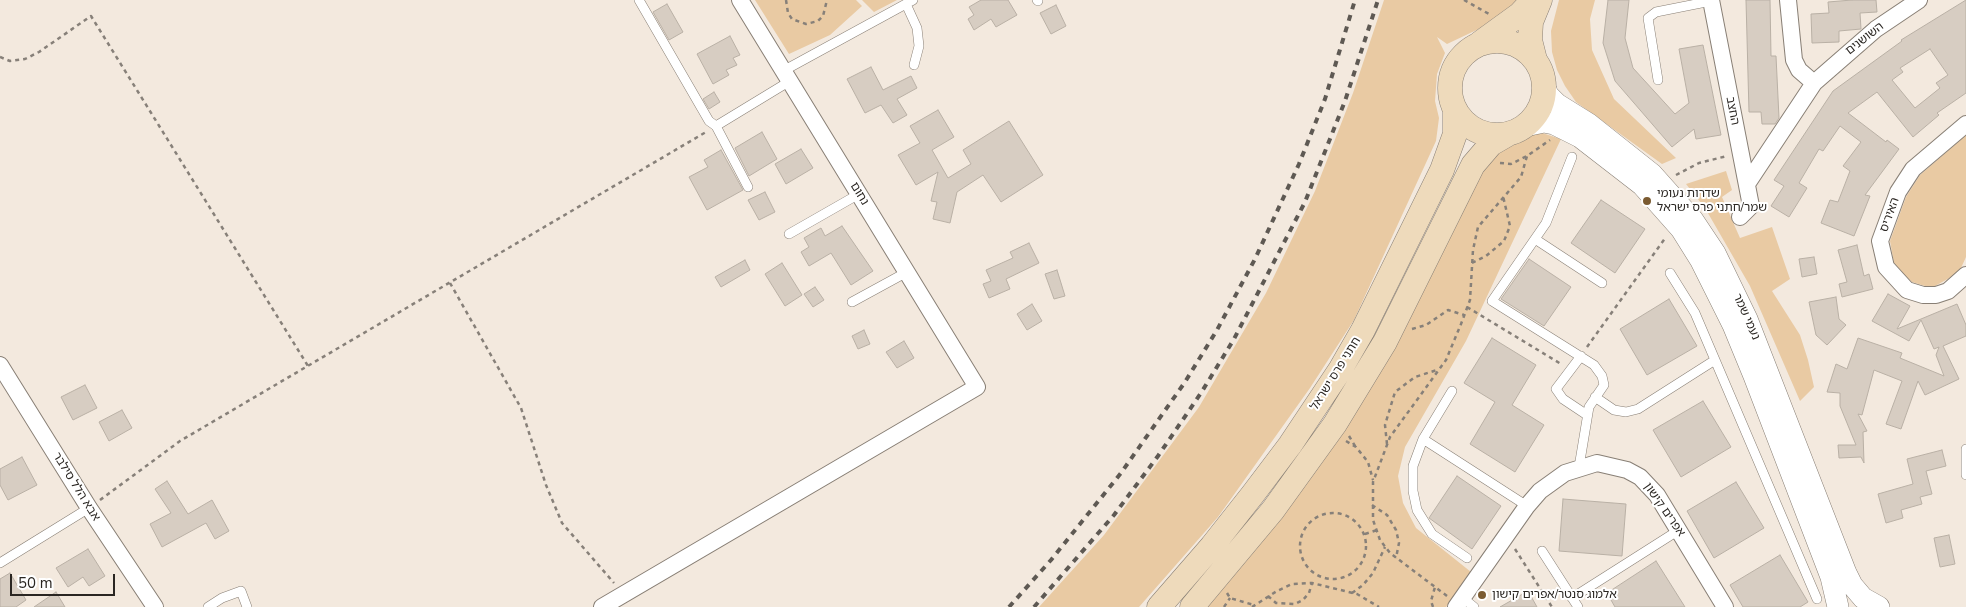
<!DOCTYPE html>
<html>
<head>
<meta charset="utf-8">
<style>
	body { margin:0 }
	#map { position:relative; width:1966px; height:607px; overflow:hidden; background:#f3e9de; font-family:"Nunito Sans",sans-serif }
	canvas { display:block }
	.scale { position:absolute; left:10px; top:574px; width:105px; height:22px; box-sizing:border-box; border:2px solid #2a2622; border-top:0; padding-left:6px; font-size:15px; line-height:18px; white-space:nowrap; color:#2a2622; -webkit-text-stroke:4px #fff; paint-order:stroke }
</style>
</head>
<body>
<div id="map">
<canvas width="1966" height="607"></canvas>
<div class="scale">50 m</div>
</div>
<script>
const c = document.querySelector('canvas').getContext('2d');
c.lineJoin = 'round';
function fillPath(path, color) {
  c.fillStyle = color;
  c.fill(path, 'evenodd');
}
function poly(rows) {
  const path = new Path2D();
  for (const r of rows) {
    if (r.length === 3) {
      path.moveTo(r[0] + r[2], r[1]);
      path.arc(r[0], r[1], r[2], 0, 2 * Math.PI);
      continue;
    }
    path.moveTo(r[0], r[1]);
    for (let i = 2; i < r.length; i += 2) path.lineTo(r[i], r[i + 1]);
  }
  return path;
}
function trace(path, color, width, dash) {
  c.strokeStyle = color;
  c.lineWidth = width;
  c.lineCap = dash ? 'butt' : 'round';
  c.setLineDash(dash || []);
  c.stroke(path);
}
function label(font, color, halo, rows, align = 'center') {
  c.font = font + ' "Nunito Sans","Noto Sans Hebrew",sans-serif';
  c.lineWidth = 4;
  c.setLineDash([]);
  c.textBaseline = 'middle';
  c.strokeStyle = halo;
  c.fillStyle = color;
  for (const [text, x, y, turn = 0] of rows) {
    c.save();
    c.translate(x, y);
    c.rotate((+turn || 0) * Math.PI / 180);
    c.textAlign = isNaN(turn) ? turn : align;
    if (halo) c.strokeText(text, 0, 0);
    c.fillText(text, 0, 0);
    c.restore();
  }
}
const green = poly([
	[755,0,856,0,862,6,830,35,789,54],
	[862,0,897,0,874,12],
	[1384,0,1518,0,1502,18,1447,44,1437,37,1445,53,1437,74,1435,101,1439,118,1436,141,1354,320,1310,388,1218,517,1139,607,1039,607,1104,535,1199,407,1266,293,1315,191,1353,93],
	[1559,0,1595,0,1590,19,1592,50,1614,99,1676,158,1662,164,1576,102,1565,86,1557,70,1552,52,1551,31],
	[1542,133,1561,139,1466,341,1405,447,1398,476,1403,503,1416,528,1471,572,1446,607,1205,607,1269,530,1481,168,1499,149,1524,136],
	[1966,135,1966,257,1961,268,1953,276,1935,286,1925,286,1912,282,1902,273,1894,263,1890,241,1906,197,1920,175],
	[1726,171,1732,190,1722,197,1740,238,1772,227,1790,279,1772,291,1800,335,1808,360,1814,387,1800,401,1750,286,1705,208,1686,184]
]);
const building = poly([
	[981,0,1008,0,1017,15,996,27,991,19,974,30,968,19,974,15,969,7,981,0],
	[1608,0,1629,0,1625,38,1633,68,1675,114,1689,103,1679,49,1703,45,1721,135,1696,139,1694,129,1672,147,1615,81,1603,43,1608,0],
	[1746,0,1770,0,1771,56,1776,56,1779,118,1775,124,1762,124,1761,112,1749,112,1746,0],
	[1852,0,1876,0,1877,12,1860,13,1861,29,1839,31,1839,42,1812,43,1811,14,1829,13,1828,2,1852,0],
	[1966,0,1966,93,1937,113,1939,115,1913,137,1877,92,1848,113,1886,142,1887,140,1899,149,1865,195,1870,196,1854,236,1821,223,1830,200,1838,202,1850,171,1843,166,1861,142,1840,126,1823,151,1819,149,1799,183,1807,188,1789,217,1771,206,1784,186,1774,180,1833,91,1902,41,1901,40,1966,0],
	[1930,49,1948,75,1936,83,1940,88,1915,108,1892,80,1903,72,1900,68,1930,49],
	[667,4,683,32,669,40,653,12,667,4],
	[1056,5,1066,26,1051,34,1040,13,1056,5],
	[730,36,740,55,733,58,737,65,726,70,729,75,713,84,697,54,730,36],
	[871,67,883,90,911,76,917,88,897,99,907,115,893,123,881,105,865,113,847,79,871,67],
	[714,92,720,102,709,109,703,99,714,92],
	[938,110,954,137,932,150,948,178,971,164,963,150,1009,121,1043,175,1001,202,983,175,957,192,950,223,933,219,937,202,931,201,938,172,916,185,898,155,920,143,910,126,938,110],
	[762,132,777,159,749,176,735,148,762,132],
	[801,149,813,168,786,184,775,164,801,149],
	[721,150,743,190,707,210,689,177,708,167,704,160,721,150],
	[765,192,775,212,759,220,748,200,765,192],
	[1601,200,1645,229,1615,273,1571,243,1601,200],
	[842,226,873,271,851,285,831,253,809,266,801,252,809,247,804,238,821,228,825,236,842,226],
	[1029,243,1039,263,1006,279,1010,289,989,298,983,284,991,281,986,270,1013,258,1010,252,1029,243],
	[1857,245,1864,276,1869,274,1873,289,1842,297,1839,284,1847,282,1838,250,1857,245],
	[1814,257,1817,274,1802,277,1799,259,1814,257],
	[1529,259,1571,287,1544,326,1501,299,1529,259],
	[745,260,750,270,721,287,715,277,745,260],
	[782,263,802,295,785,306,765,274,782,263],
	[1057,270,1065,296,1054,299,1045,274,1057,270],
	[815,287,824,300,813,307,804,294,815,287],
	[1888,294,1910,306,1897,329,1957,304,1966,325,1966,336,1943,346,1959,379,1925,395,1918,381,1901,429,1886,424,1902,381,1874,370,1862,415,1858,414,1867,431,1863,432,1864,463,1861,457,1839,458,1838,445,1856,445,1840,406,1840,393,1827,392,1836,364,1847,369,1858,338,1902,353,1900,358,1944,376,1936,355,1939,347,1934,349,1921,320,1909,341,1872,321,1888,294],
	[1836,297,1839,319,1846,325,1827,345,1816,335,1809,302,1836,297],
	[1669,299,1697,346,1647,375,1620,329,1669,299],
	[1032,304,1042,321,1027,330,1017,314,1032,304],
	[864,330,870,344,858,349,852,336,864,330],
	[1492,338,1536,365,1512,405,1544,425,1515,472,1470,444,1495,402,1464,383,1492,338],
	[904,341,914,358,897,368,886,352,904,341],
	[85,385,97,408,73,420,61,397,85,385],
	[1703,401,1731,447,1681,477,1653,430,1703,401],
	[122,410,132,428,109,441,99,422,122,410],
	[1942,450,1946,466,1926,471,1932,494,1920,497,1922,504,1901,510,1903,518,1886,523,1878,494,1913,484,1907,459,1942,450],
	[22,457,37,485,8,500,0,485,0,469,22,457],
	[1457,476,1501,506,1472,549,1429,518,1457,476],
	[167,481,188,514,212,500,229,531,215,539,206,523,162,547,150,524,171,513,155,489,167,481],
	[1736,482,1764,528,1714,558,1687,511,1736,482],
	[1563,499,1626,504,1622,556,1559,551,1563,499],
	[1949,535,1955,564,1940,567,1934,538,1949,535],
	[88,549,105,576,89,586,83,577,68,587,56,568,88,549],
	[1780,555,1808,602,1800,607,1743,607,1730,585,1780,555],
	[1656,561,1685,607,1615,607,1607,593,1656,561],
	[10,573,26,600,16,607,0,607,0,579,10,573],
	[1528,591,1537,607,1500,607,1528,591],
	[56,592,65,607,34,607,56,592]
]);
const path = poly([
	[786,0,788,13,792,19,806,24,818,21,823,16,827,0],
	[1464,0,1489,14],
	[0,57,10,61,25,59,39,52,91,16,308,366],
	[1500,163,1511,164,1527,156,1550,140],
	[1676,175,1699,163,1727,156],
	[1472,263,1486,256,1504,241,1510,226,1503,196],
	[450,283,521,408,546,485,562,523,614,583],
	[1467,307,1561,364],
	[1412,329,1426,325,1448,310,1464,315],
	[1587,347,1666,237],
	[1349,436,1355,446],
	[1346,441,1356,447,1368,462,1373,480],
	[1387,444,1385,425,1395,392,1415,377,1437,370],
	[100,500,180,441,706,132],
	[1372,505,1387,515,1396,530,1399,543,1396,558],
	[1333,546,33],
	[1365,534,1377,530],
	[1515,549,1552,607],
	[1227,593,1230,598,1254,605],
	[1352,593,1363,585,1373,573,1385,547],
	[1268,596,1276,603,1295,604,1303,600,1309,593,1312,583],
	[1447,596,1390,553,1380,540,1373,520,1373,482,1390,437,1446,360,1461,324,1470,300,1473,250,1478,227,1521,177,1527,156],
	[1224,607,1230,598],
	[1252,607,1277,591,1292,584,1312,583,1357,594,1379,607],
	[1433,607,1431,601,1435,587]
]);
const service = poly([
	[639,0,709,121,716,126],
	[1037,0,1038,1],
	[906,4,917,28,919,46,914,65],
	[783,71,913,0],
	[1658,80,1648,18,1656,12,1711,1],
	[1572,157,1546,223,1492,301,1594,365,1602,376,1604,385,1589,407,1579,467],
	[748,187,716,126,790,81],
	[789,234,859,194],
	[1535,239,1602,283],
	[1670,273,1695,313,1817,599],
	[852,302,907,272],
	[1581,356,1556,389,1563,399,1587,415],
	[1452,391,1423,439,1413,466,1413,491,1417,510,1432,534,1467,558],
	[1595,397,1614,410,1626,412,1638,409,1715,360],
	[1423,439,1527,506],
	[1966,449,1966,475],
	[1542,551,1578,607],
	[0,563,89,508],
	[1463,598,1474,607],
	[1572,598,1679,530],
	[208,607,222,598,241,591,247,607]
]);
const minor = poly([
	[1711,0,1751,206,1740,217],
	[1788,0,1794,60,1799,70,1814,83],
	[1966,124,1913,169,1898,192,1880,241,1886,267,1907,290,1923,295,1936,295,1948,291,1966,275],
	[1747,184,1814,83,1876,29,1919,0],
	[0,365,89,508,155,607],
	[602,607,977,387,740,0],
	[1456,607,1527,506,1540,491,1565,473,1597,463,1627,470,1640,477,1657,495,1725,607]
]);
const tertiary = poly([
	[1544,85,1548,95,1557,104,1589,124,1652,174,1693,220,1715,253,1747,319,1846,573,1852,585,1863,598,1879,607],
	[1525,126,1544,122,1554,124,1580,137,1642,185,1681,229,1701,261,1733,325,1754,376,1831,577,1838,607]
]);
const secondary = poly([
	[1497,88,47],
	[1480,43,1520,14,1533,0],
	[1535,60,1530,40,1531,22,1540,0],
	[1159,607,1212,546,1253,494,1290,445,1340,370,1363,330,1442,170,1455,134,1455,110],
	[1192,607,1273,510,1335,424,1385,342,1473,165,1491,144,1510,133]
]);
const rail = poly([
	[1009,607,1051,560,1121,473,1185,382,1217,330,1255,259,1299,164,1325,99,1355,0],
	[1034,607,1114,515,1158,456,1201,393,1234,339,1305,202,1345,101,1378,0]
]);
const markers = [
	[1647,201,5,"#7b5b31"],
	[1482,595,5,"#7b5b31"]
];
const streetNames = [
	["השושנים",1865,39,-38],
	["החצב",1732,111,79],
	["נחום",859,194,58],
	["האיריס",1890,215,-70],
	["נעמי שמר",1746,317,66],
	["חתני פרס ישראל",1336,374,-58],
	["אבא הלל סילבר",76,487,58],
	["אפרים קישון",1664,510,55]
];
const poiNames = [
	["שדרות נעומי",1657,194],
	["שמר/חתני פרס ישראל",1657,208],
	["אלמוג סנטר/אפרים קישון",1492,595]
];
fillPath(green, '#e9caa3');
fillPath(building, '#d7cdc2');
trace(building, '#b9b0a5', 1);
trace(service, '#887f75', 10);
trace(minor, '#887f75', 18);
trace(tertiary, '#887f75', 22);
trace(secondary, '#887f75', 25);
trace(path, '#878079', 2.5, [4, 4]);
trace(service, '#fff', 9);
trace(minor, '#fff', 16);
trace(tertiary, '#fff', 21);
trace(secondary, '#eedabb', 24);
trace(rail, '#5e5953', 4, [6, 6]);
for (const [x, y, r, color] of markers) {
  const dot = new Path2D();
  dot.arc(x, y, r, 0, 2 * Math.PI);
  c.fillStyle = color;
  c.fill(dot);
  trace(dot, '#fff', 2);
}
label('12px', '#2a2622', '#fff', streetNames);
label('12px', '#2a2622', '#fff', poiNames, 'left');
</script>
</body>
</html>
